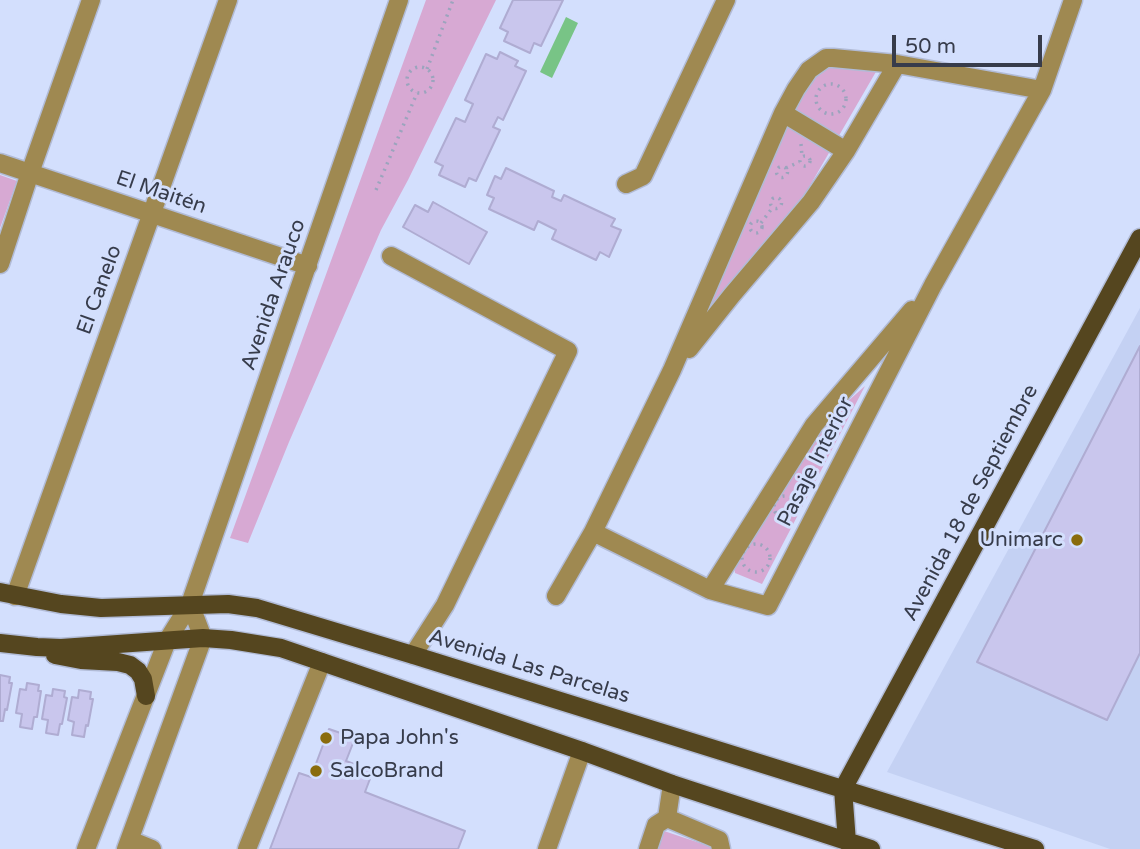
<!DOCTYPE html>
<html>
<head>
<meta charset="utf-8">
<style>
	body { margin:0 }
	#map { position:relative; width:1140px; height:849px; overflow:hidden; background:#d3dffd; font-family:"Varela Round",sans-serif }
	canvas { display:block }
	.scale { position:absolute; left:892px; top:35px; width:150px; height:32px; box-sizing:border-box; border:4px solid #373c4b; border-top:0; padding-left:9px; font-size:21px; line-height:24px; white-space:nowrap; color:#373c4b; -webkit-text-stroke:5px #d3dffd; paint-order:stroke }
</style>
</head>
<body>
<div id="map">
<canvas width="1140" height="849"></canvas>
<div class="scale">50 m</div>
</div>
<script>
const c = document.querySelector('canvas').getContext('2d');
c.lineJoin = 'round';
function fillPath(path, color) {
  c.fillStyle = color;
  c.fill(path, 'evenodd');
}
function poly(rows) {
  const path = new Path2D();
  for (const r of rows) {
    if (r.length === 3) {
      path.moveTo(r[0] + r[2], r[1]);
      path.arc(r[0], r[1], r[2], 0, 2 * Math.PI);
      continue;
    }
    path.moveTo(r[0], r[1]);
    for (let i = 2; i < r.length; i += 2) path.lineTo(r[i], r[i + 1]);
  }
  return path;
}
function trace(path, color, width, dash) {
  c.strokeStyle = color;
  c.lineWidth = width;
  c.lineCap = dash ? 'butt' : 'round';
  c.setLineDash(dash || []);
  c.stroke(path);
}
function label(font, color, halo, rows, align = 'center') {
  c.font = font + ' "Varela Round",sans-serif';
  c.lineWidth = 6;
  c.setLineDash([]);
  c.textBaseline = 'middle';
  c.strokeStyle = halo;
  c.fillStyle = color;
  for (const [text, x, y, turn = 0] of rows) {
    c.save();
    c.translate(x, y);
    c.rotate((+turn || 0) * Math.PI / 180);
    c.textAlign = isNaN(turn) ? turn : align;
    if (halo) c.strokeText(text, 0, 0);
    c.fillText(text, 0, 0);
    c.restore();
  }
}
const built = poly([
	[1140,308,1140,849,1110,849,887,772]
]);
const green = poly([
	[426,0,496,0,408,180,381,230,289,442,248,543,230,538],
	[826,67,877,70,797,208,707,311,784,128,811,80],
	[0,175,17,181,0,228],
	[865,386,762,584,735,573,733,558,821,425],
	[664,831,718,849,658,849]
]);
const water = poly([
	[566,17,578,23,552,78,540,72]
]);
const building = poly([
	[513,0,563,0,541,46,534,43,530,53,504,41,508,32,500,28,513,0],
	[500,52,518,61,515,66,526,71,503,120,498,117,493,127,500,130,476,181,469,178,465,187,439,175,443,166,435,162,456,118,465,122,473,104,465,100,486,54,497,59,500,52],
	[506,168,554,191,552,197,561,201,564,195,615,219,611,226,621,230,609,257,600,252,596,260,552,239,556,230,538,221,534,230,489,209,494,198,487,195,495,176,501,179,506,168],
	[433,202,487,232,469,264,403,227,415,205,428,212,433,202],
	[1140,346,1140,653,1107,720,977,662,1140,346],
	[0,675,10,677,9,683,12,683,7,710,5,709,3,721,0,721,0,675],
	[27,683,39,685,38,691,41,691,37,717,34,717,32,729,20,727,22,714,16,713,20,689,26,690,27,683],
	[53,689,65,691,64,697,67,698,62,724,60,724,58,735,46,733,48,720,42,719,46,695,52,696,53,689],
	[79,690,91,692,90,699,93,699,88,726,86,725,84,737,72,735,74,722,68,720,72,697,78,698,79,690],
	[329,729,355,738,346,761,373,771,365,792,465,831,458,849,270,849,299,773,311,777,329,729]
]);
const path = poly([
	[420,80,13],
	[427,69,453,0],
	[831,99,15],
	[801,144,802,157],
	[805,161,5],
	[782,172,5.5],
	[786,168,799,162],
	[376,190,417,93],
	[776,203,5.5],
	[756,227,6],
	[761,223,773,207],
	[785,507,11],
	[756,558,14]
]);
const minor = poly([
	[1042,90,897,64,833,58,826,58,809,70,796,89,783,113,672,370,593,532,710,590,768,606,933,285,1042,90,1073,0],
	[783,113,846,151],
	[0,163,308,266],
	[626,184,643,176,726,0],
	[391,256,568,351,445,605,413,655],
	[0,264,30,173,91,0],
	[689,349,732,295,811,202,846,151,897,64],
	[710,590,814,425,912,310],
	[15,596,228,0],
	[556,596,593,532],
	[667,818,719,840,721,849],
	[130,840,152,849],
	[86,849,167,641,190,604,399,0],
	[126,849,203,638,190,604],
	[247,849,322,662],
	[547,849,582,751],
	[648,849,656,825,667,818,672,784]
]);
const major = poly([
	[0,592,61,604,101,608,228,604,257,608,413,655,1035,849],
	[0,643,37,647,61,648,203,638,231,640,281,648,582,751,672,784,871,849],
	[55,655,81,660,118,662,130,665,138,671,143,679,146,696],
	[843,789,1140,238],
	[843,789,847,842]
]);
const markers = [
	[1077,540,7,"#8a6c0c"],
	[326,738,7,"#8a6c0c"],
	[316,771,7,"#8a6c0c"]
];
const streetNames = [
	["El Maitén",161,193,19],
	["El Canelo",100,290,-70],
	["Avenida Arauco",274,295,-71],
	["Pasaje Interior",816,462,-63],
	["Avenida 18 de Septiembre",971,503,-62],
	["Avenida Las Parcelas",529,667,17]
];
const poiNames = [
	["Unimarc",1063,540,"right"],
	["Papa John's",340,738],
	["SalcoBrand",330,771]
];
fillPath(built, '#c4d1f3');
fillPath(green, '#d7a9d3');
fillPath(water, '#78c486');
fillPath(building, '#c9c6ed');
trace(building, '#afacd2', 2);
trace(minor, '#b1bbd6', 21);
trace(major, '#b1bbd6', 21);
trace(path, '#9ba4bd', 3.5, [2, 5]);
trace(minor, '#9f8951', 18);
trace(major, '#55461f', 18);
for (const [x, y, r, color] of markers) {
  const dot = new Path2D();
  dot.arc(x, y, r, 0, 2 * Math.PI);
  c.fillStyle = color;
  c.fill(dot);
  trace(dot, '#d3dffd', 2.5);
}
label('21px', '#373c4b', '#d3dffd', streetNames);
label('21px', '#373c4b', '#d3dffd', poiNames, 'left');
</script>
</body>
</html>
